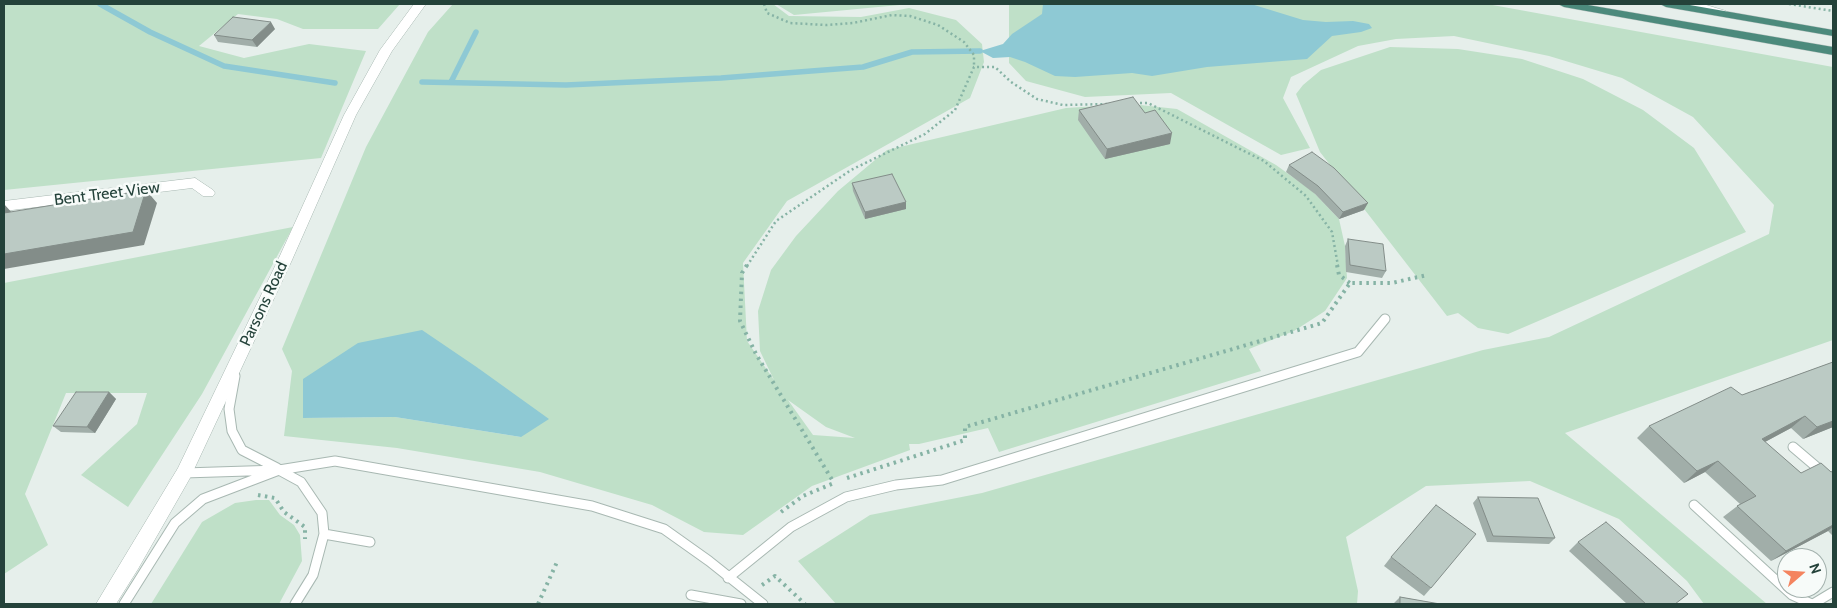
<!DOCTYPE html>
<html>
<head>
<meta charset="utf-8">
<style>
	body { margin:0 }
	#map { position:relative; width:1837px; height:608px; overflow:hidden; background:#e6efeb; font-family:Cabin,sans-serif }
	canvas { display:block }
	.frame { position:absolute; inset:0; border:5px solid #24423a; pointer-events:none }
	.north { position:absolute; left:1777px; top:548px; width:50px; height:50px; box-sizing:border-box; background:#f7fbf9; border:1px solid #a3b1ad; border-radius:50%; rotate:71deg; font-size:14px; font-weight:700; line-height:20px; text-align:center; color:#24423a }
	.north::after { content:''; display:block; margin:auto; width:18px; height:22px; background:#f4845f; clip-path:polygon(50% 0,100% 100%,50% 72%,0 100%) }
</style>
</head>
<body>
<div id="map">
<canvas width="1837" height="608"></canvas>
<div class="frame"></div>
<div class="north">N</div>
</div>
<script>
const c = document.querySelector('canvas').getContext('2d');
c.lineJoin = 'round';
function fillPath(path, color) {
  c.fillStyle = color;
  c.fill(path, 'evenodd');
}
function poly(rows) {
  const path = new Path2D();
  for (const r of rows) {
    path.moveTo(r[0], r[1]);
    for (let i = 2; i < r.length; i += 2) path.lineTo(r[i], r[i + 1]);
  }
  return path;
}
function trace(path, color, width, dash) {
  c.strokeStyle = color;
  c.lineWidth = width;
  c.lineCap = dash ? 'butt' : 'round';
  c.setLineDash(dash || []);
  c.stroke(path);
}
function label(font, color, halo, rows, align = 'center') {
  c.font = font + ' Cabin,sans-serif';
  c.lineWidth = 5;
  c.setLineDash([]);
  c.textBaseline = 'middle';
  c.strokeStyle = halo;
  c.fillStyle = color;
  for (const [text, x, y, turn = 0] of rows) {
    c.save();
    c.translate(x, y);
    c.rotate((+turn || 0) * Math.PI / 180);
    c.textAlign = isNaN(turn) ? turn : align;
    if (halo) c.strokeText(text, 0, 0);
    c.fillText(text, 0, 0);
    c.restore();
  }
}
const green = poly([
	[4,4,400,4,378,29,303,29,277,19,238,14,199,46,244,58,309,44,366,51,321,158,4,190],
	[453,4,773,4,789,16,861,17,909,8,956,20,982,44,984,62,970,98,787,201,743,263,747,341,774,380,760,351,758,311,771,270,796,236,838,191,887,150,1066,108,1131,104,1177,109,1276,165,1312,191,1339,219,1345,246,1347,278,1325,311,1294,331,1249,349,1261,371,999,452,988,428,919,444,909,444,910,450,812,486,743,535,704,532,652,505,540,472,397,448,284,436,292,371,282,349,366,147,428,32],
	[478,368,521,437,395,417,303,418],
	[788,400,826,427,855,438,813,435],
	[776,4,910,4,794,15],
	[1009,4,1487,4,1833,67,1833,340,1565,433,1767,604,1704,604,1687,581,1619,519,1530,481,1426,486,1346,537,1358,591,1357,604,836,604,798,561,870,515,982,493,1483,350,1549,337,1769,234,1774,205,1693,117,1622,78,1549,56,1454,36,1396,39,1358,46,1291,77,1283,98,1310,148,1281,155,1171,93,1085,97,1026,81,1009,63],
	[1390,47,1458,49,1522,59,1583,79,1643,110,1694,148,1746,232,1508,334,1478,328,1458,313,1447,316,1320,152,1296,94,1303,85,1321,70],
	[293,227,202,394,128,507,81,475,137,424,147,393,66,393,25,494,48,545,4,574,4,283],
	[256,500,269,500,280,515,294,525,300,535,302,561,279,604,151,604,202,522,235,503]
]);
const water = poly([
	[1043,4,1251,4,1303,20,1326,22,1353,21,1369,24,1372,28,1361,32,1332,36,1307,59,1207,67,1152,76,1132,73,1075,77,1055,76,1025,62,1010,57,993,58,980,51,1003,44,1012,34,1042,14],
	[422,330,478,368,549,419,521,437,395,417,303,418,303,379,358,343]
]);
const stream = poly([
	[100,4,150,32,224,66,335,83],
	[422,82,566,85,721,78,863,67,912,52,980,51],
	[451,82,476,32]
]);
const pathFar1 = poly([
	[764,4,767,13,790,23,826,25,853,23,892,15,910,16,938,25,964,42,974,55,974,67],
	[1789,4,1833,11],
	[1135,103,1148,103,1264,161,1306,196,1332,232,1338,266],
	[747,266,776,221,851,170,925,134,955,110,974,67,995,67,1011,82,1037,99,1063,105,1108,104]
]);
const path = poly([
	[747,265,742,273,740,321,756,354,834,483],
	[1337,265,1339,275,1350,283],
	[847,478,965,440,965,427,1322,323,1350,283,1392,283,1427,275],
	[258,495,275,498,284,512,305,527,305,539],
	[781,512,803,496,834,483],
	[762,585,775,576,805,604],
	[538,604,557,562]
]);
const service = poly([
	[235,376,229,409,232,431,242,450,277,468],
	[1793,447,1833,481],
	[184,473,279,470,301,482,322,513,324,534,313,575,295,604],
	[1694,505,1792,595,1812,604],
	[324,534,370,542],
	[728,578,791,527,846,497,896,485,942,480,1358,352,1385,319],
	[691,595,741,604],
	[124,604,175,523,203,499,279,470,335,461,592,506,664,529,709,561,763,604],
	[1813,604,1833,592]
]);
const minor = poly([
	[414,4,426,4,392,51,356,115,292,260,190,478,138,569,116,604,96,604,178,468,278,260,344,115,380,50,414,4],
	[1686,4,1703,4,1726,11,1728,13,1722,16,1688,6,1686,4],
	[195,178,213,190,215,193,213,196,203,196,192,188,4,211,4,201,195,178]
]);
const trunk = poly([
	[1558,4,1582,4,1833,47,1833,55,1564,7,1558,4],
	[1660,4,1684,4,1833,30,1833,36,1666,7,1660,4]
]);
const wall = poly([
	[275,29,257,47,218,42,214,35],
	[1079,110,1145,113,1170,144,1105,159,1078,120],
	[1289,165,1364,210,1339,219,1315,194,1286,172],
	[852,183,906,202,906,209,865,219,853,191],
	[1348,239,1386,271,1382,278,1346,272,1345,246],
	[1833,362,1833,427,1803,439,1791,428,1765,442,1801,473,1831,472,1833,471,1833,536,1828,531,1771,561,1723,517,1740,504,1705,472,1684,483,1637,438,1649,426,1742,395],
	[109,392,116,399,95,433,61,432,53,426],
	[1478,497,1555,538,1549,544,1487,542,1473,503],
	[1578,542,1675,604,1627,604,1569,551],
	[1391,557,1431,588,1424,596,1384,566],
	[1400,597,1440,604,1393,604]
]);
const shadedWall = poly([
	[271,22,275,29,257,47,252,40],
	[1172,133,1170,144,1105,159,1107,149],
	[146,190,157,203,144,245,4,269,4,254],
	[906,202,906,209,865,219,865,212],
	[1368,203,1364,210,1339,219,1343,212],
	[4,204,14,215,4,222],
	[109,392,116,399,95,433,87,427],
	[1805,416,1791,428,1748,451,1762,439],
	[1833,421,1833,427,1803,439,1817,427],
	[1718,461,1705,472,1684,483,1697,471],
	[1833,525,1833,527,1828,531,1771,561,1786,551]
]);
const building = poly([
	[233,17,271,22,252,40,214,35,233,17],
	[1133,97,1145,113,1155,110,1172,133,1107,149,1079,110,1133,97],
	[1312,152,1334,168,1368,203,1343,212,1318,186,1289,165,1312,152],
	[892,174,906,202,865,212,852,183,892,174],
	[146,190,133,232,4,254,4,213,146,190],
	[1348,239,1383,244,1386,271,1350,265,1348,239],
	[1833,362,1833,421,1817,427,1805,416,1762,439,1801,473,1821,463,1831,472,1833,471,1833,525,1786,551,1737,506,1756,496,1718,461,1697,471,1649,426,1731,387,1742,395,1833,362],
	[76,392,109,392,87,427,53,426,76,392],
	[1478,497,1538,498,1555,538,1493,536,1478,497],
	[1436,505,1476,534,1431,588,1391,557,1436,505],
	[1606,522,1688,594,1675,604,1646,604,1578,542,1606,522],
	[1400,597,1440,604,1400,604,1400,597]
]);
const streetNames = [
	["Bent Treet View",107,194,-7],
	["Parsons Road",264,304,-65]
];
fillPath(green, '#bfe0c8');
fillPath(water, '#8ec9d4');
trace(stream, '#8ec9d4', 5.5);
trace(service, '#a8b8b2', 11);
trace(minor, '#a8b8b2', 1);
trace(trunk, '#c2cac8', 1);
trace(pathFar1, '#86b3a5', 2.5, [2, 3]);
trace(path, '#86b3a5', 4, [2.5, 4.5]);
trace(service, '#fff', 9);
fillPath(minor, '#fff');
fillPath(trunk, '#4c8a7c');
fillPath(wall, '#a1aea9');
fillPath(shadedWall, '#838d89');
fillPath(building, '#bbcac4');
trace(building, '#838d89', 1);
label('16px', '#24423a', '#f7fbf9', streetNames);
</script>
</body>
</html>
